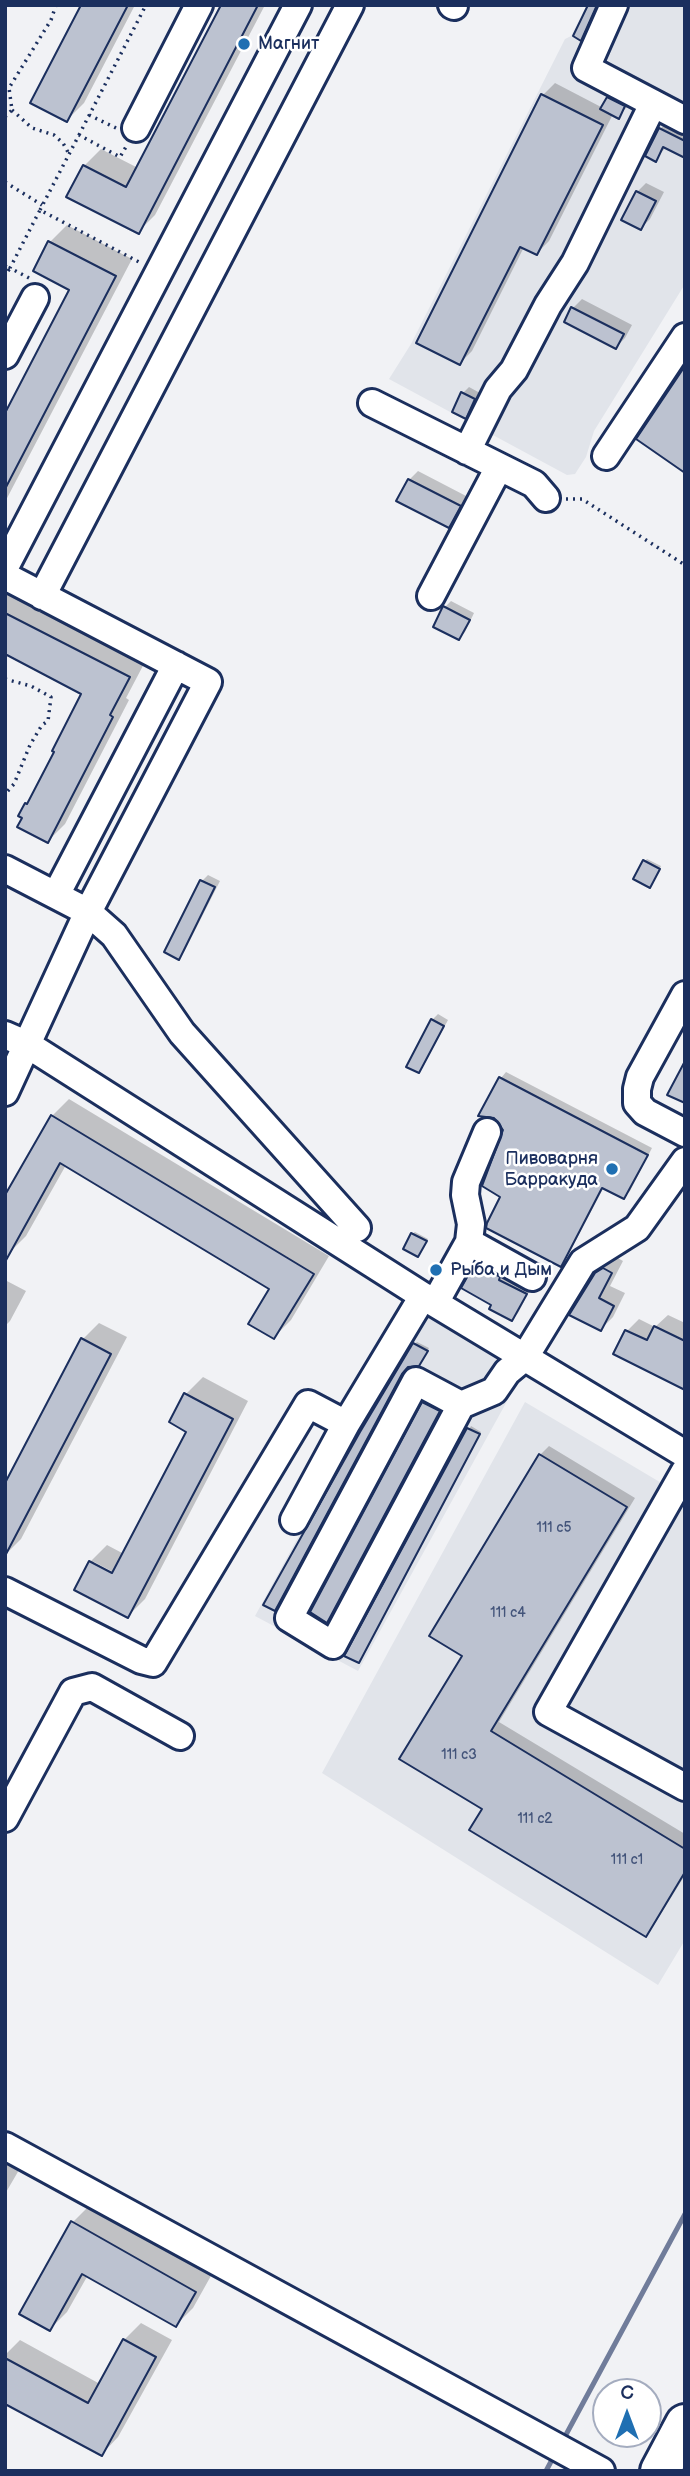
<!DOCTYPE html>
<html>
<head>
<meta charset="utf-8">
<style>
	body { margin:0 }
	#map { position:relative; width:690px; height:2476px; overflow:hidden; background:#f1f2f5; font-family:"Balsamiq Sans",sans-serif }
	canvas { display:block }
	.frame { position:absolute; inset:0; border:7px solid #1b2f5e; pointer-events:none }
	.north { position:absolute; left:592px; top:2378px; width:70px; height:70px; box-sizing:border-box; background:#fff; border:2px solid #a4acbf; border-radius:50%; rotate:0deg; font-size:19px; font-weight:700; line-height:28px; text-align:center; color:#1b2f5e }
	.north::after { content:''; display:block; margin:auto; width:24px; height:32px; background:#1f6fb2; clip-path:polygon(50% 0,100% 100%,50% 72%,0 100%) }
</style>
</head>
<body>
<div id="map">
<canvas width="690" height="2476"></canvas>
<div class="frame"></div>
<div class="north">С</div>
</div>
<script>
const c = document.querySelector('canvas').getContext('2d');
c.lineJoin = 'round';
function fillPath(path, color) {
  c.fillStyle = color;
  c.fill(path, 'evenodd');
}
function poly(rows) {
  const path = new Path2D();
  for (const r of rows) {
    path.moveTo(r[0], r[1]);
    for (let i = 2; i < r.length; i += 2) path.lineTo(r[i], r[i + 1]);
  }
  return path;
}
function trace(path, color, width, dash) {
  c.strokeStyle = color;
  c.lineWidth = width;
  c.lineCap = dash ? 'butt' : 'round';
  c.setLineDash(dash || []);
  c.stroke(path);
}
function label(font, color, halo, rows, align = 'center') {
  c.font = font + ' "Balsamiq Sans",sans-serif';
  c.lineWidth = 5;
  c.setLineDash([]);
  c.textBaseline = 'middle';
  c.strokeStyle = halo;
  c.fillStyle = color;
  for (const [text, x, y, turn = 0] of rows) {
    c.save();
    c.translate(x, y);
    c.rotate((+turn || 0) * Math.PI / 180);
    c.textAlign = isNaN(turn) ? turn : align;
    if (halo) c.strokeText(text, 0, 0);
    c.fillText(text, 0, 0);
    c.restore();
  }
}
const built = poly([
	[587,5,685,5,685,284,594,431,586,457,575,474,567,475,389,379,411,344,565,39,571,36],
	[428,1315,522,1374,358,1671,255,1616,407,1338],
	[525,1402,685,1497,685,1940,658,1985,322,1773]
]);
const shadow = poly([
	[83,5,135,5,84,103,67,120],
	[223,5,265,5,155,215,138,232,84,166,101,149,138,168],
	[590,5,601,5,590,29,581,38],
	[555,83,603,108,608,98,617,89,633,97,627,107,618,116,613,114,549,241,537,253,524,247,472,351,460,363,543,95],
	[669,120,685,128,685,156,666,147,655,160,660,129],
	[646,183,664,192,650,219,641,228,637,192],
	[67,225,132,259,5,502,5,417,72,290,50,242],
	[582,299,632,325,625,338,616,347,573,308],
	[469,387,480,393,471,411,465,416,463,393],
	[418,471,468,497,458,517,449,526,409,480],
	[11,591,146,660,126,698,129,700,65,824,48,841,20,815,32,798,84,693,5,652,5,597],
	[451,601,474,613,465,632,459,638,445,607],
	[647,859,661,866,652,884,645,861],
	[208,875,220,881,184,952,179,958,167,952,202,881],
	[438,1014,448,1020,424,1065,418,1071,432,1020],
	[506,1072,652,1148,630,1191,624,1197,604,1187,566,1259,560,1264,503,1196,505,1129,501,1078],
	[69,1099,329,1256,291,1320,274,1337,271,1289,66,1165,26,1236,9,1253,52,1116],
	[415,1232,428,1239,418,1255,412,1234],
	[616,1257,623,1261,610,1286,625,1293,613,1317,601,1329,596,1274],
	[482,1259,531,1288,518,1313,512,1319,494,1304,477,1264],
	[5,1280,26,1291,10,1321,5,1326],
	[668,1315,685,1323,685,1388,615,1353,627,1331,639,1319,655,1327],
	[99,1323,127,1337,21,1539,5,1555,82,1340],
	[417,1342,429,1348,421,1361,415,1344],
	[203,1377,248,1401,145,1599,128,1616,90,1562,107,1545,124,1554,189,1431,186,1394],
	[94,1562,121,1576,119,1579,94,1566],
	[426,1401,441,1409,329,1618,424,1403],
	[471,1426,481,1432,361,1659,346,1655],
	[549,1446,635,1498,499,1722,685,1834,685,1875,654,1925,645,1934,484,1808,464,1655,431,1635,540,1455],
	[5,2162,19,2170,5,2194],
	[89,2206,212,2274,193,2308,176,2325,88,2275,67,2312,50,2329,72,2223],
	[141,2323,172,2340,118,2437,102,2454,5,2402,5,2355,20,2340,100,2384,124,2340]
]);
const stream = poly([
	[562,2442,685,2214],
	[546,2471,555,2454]
]);
const building = poly([
	[81,5,128,5,67,122,30,103,81,5],
	[221,5,258,5,139,234,66,197,83,165,126,187,221,5],
	[588,5,597,5,581,41,573,36,588,5],
	[541,94,603,125,537,255,520,247,460,365,416,343,541,94],
	[607,97,625,106,619,119,600,109,607,97],
	[659,128,685,141,685,158,663,147,656,162,645,156,659,128],
	[636,191,656,201,641,230,621,220,636,191],
	[48,241,116,276,5,489,5,413,69,290,33,271,48,241],
	[571,307,624,334,616,349,564,322,571,307],
	[685,366,685,473,636,439,685,366],
	[461,392,475,399,466,419,452,412,461,392],
	[408,479,461,506,449,528,396,501,408,479],
	[443,606,470,620,459,640,433,627,443,606],
	[5,613,130,677,110,715,113,717,48,843,17,827,22,818,18,816,25,803,27,804,54,752,52,751,81,694,5,654,5,613],
	[643,860,660,869,650,888,633,879,643,860],
	[200,880,215,887,179,960,164,952,200,880],
	[431,1019,444,1026,419,1073,406,1067,431,1019],
	[685,1061,685,1103,667,1095,685,1061],
	[499,1077,648,1155,624,1199,602,1188,561,1267,486,1228,487,1223,500,1197,482,1186,503,1130,494,1118,478,1116,499,1077],
	[51,1115,314,1274,274,1339,248,1324,269,1289,60,1163,5,1262,5,1195,51,1115],
	[411,1233,427,1241,418,1257,403,1249,411,1233],
	[475,1263,500,1277,499,1280,527,1294,512,1321,489,1309,491,1305,461,1288,475,1263],
	[603,1268,612,1273,599,1298,614,1306,601,1331,569,1315,595,1273,603,1268],
	[654,1326,685,1341,685,1390,613,1354,625,1330,647,1340,654,1326],
	[81,1338,111,1354,5,1556,5,1483,81,1338],
	[413,1343,428,1351,419,1366,408,1367,402,1374,275,1611,263,1605,360,1432,413,1343],
	[184,1393,233,1419,128,1618,74,1590,89,1561,112,1573,186,1432,169,1422,184,1393],
	[422,1402,440,1411,327,1623,310,1612,422,1402],
	[467,1428,480,1434,359,1663,344,1656,467,1428],
	[539,1454,627,1507,491,1731,685,1849,685,1872,646,1937,469,1830,482,1809,399,1759,462,1656,429,1636,539,1454],
	[71,2221,196,2292,176,2327,82,2274,50,2331,19,2314,71,2221],
	[123,2339,156,2357,102,2456,5,2404,5,2358,88,2403,123,2339]
]);
const path = poly([
	[12,110,32,128,54,135,63,143,69,154],
	[89,115,116,128],
	[5,117,12,110,9,88,51,20,56,5],
	[79,135,146,5],
	[5,182,42,205],
	[40,210,79,135,120,157,127,145],
	[5,266,10,268,5,276],
	[29,278,10,268,40,210,139,262],
	[566,499,582,499,685,565],
	[5,679,31,686,51,697,48,721,42,725,30,745,14,784,5,794]
]);
const minor = poly([
	[452,5,454,6],
	[614,5,586,68,685,120],
	[136,128,199,5],
	[5,355,35,298],
	[372,403,534,484,546,498],
	[467,451,498,389,514,370,548,305,575,263,653,104],
	[606,456,685,337],
	[5,567,298,5],
	[5,576,208,682,88,912,5,1092],
	[42,596,350,5],
	[431,596,499,467],
	[5,869,88,912,114,935,182,1033,357,1228],
	[56,895,176,665],
	[685,995,640,1077,637,1089,637,1103,645,1112,685,1133],
	[5,1035,28,1045,423,1296,685,1454],
	[469,1242,532,1277],
	[435,1303,469,1242,471,1224,465,1195,466,1182,487,1132],
	[461,1405,416,1381,289,1618,333,1645,461,1405,494,1391,507,1372,525,1357,583,1262,637,1228,685,1161],
	[685,1471,548,1712,685,1787],
	[294,1520,346,1424,423,1296],
	[5,1591,141,1660,153,1663,308,1404,346,1424],
	[5,1818,73,1692,92,1687,180,1736],
	[5,2146,601,2471]
]);
const highway = poly([
	[660,2471,685,2424]
]);
const markers = [
	[244,44,7,"#1f6fb2"],
	[612,1169,7,"#1f6fb2"],
	[436,1270,7,"#1f6fb2"]
];
const numberNames = [
	["111 с5",554,1528],
	["111 с4",508,1613],
	["111 с3",459,1755],
	["111 с2",535,1819],
	["111 с1",627,1860]
];
const poiNames = [
	["Магнит",258,44],
	["Пивоварня",598,1159,"right"],
	["Барракуда",598,1180,"right"],
	["Рыба и Дым",450,1270]
];
fillPath(built, '#e1e4ea');
fillPath(shadow, '#0003');
trace(stream, '#707c9a', 5);
fillPath(building, '#bcc2d0');
trace(building, '#1b2f5e', 2);
trace(minor, '#1b2f5e', 32);
trace(highway, '#1b2f5e', 44);
trace(path, '#1b2f5e', 3.5, [2, 5]);
trace(minor, '#fff', 26);
trace(highway, '#fff', 38);
for (const [x, y, r, color] of markers) {
  const dot = new Path2D();
  dot.arc(x, y, r, 0, 2 * Math.PI);
  c.fillStyle = color;
  c.fill(dot);
  trace(dot, '#fff', 2.5);
}
label('14px', '#43547a', null, numberNames);
label('18px', '#1b2f5e', '#fff', poiNames, 'left');
</script>
</body>
</html>
